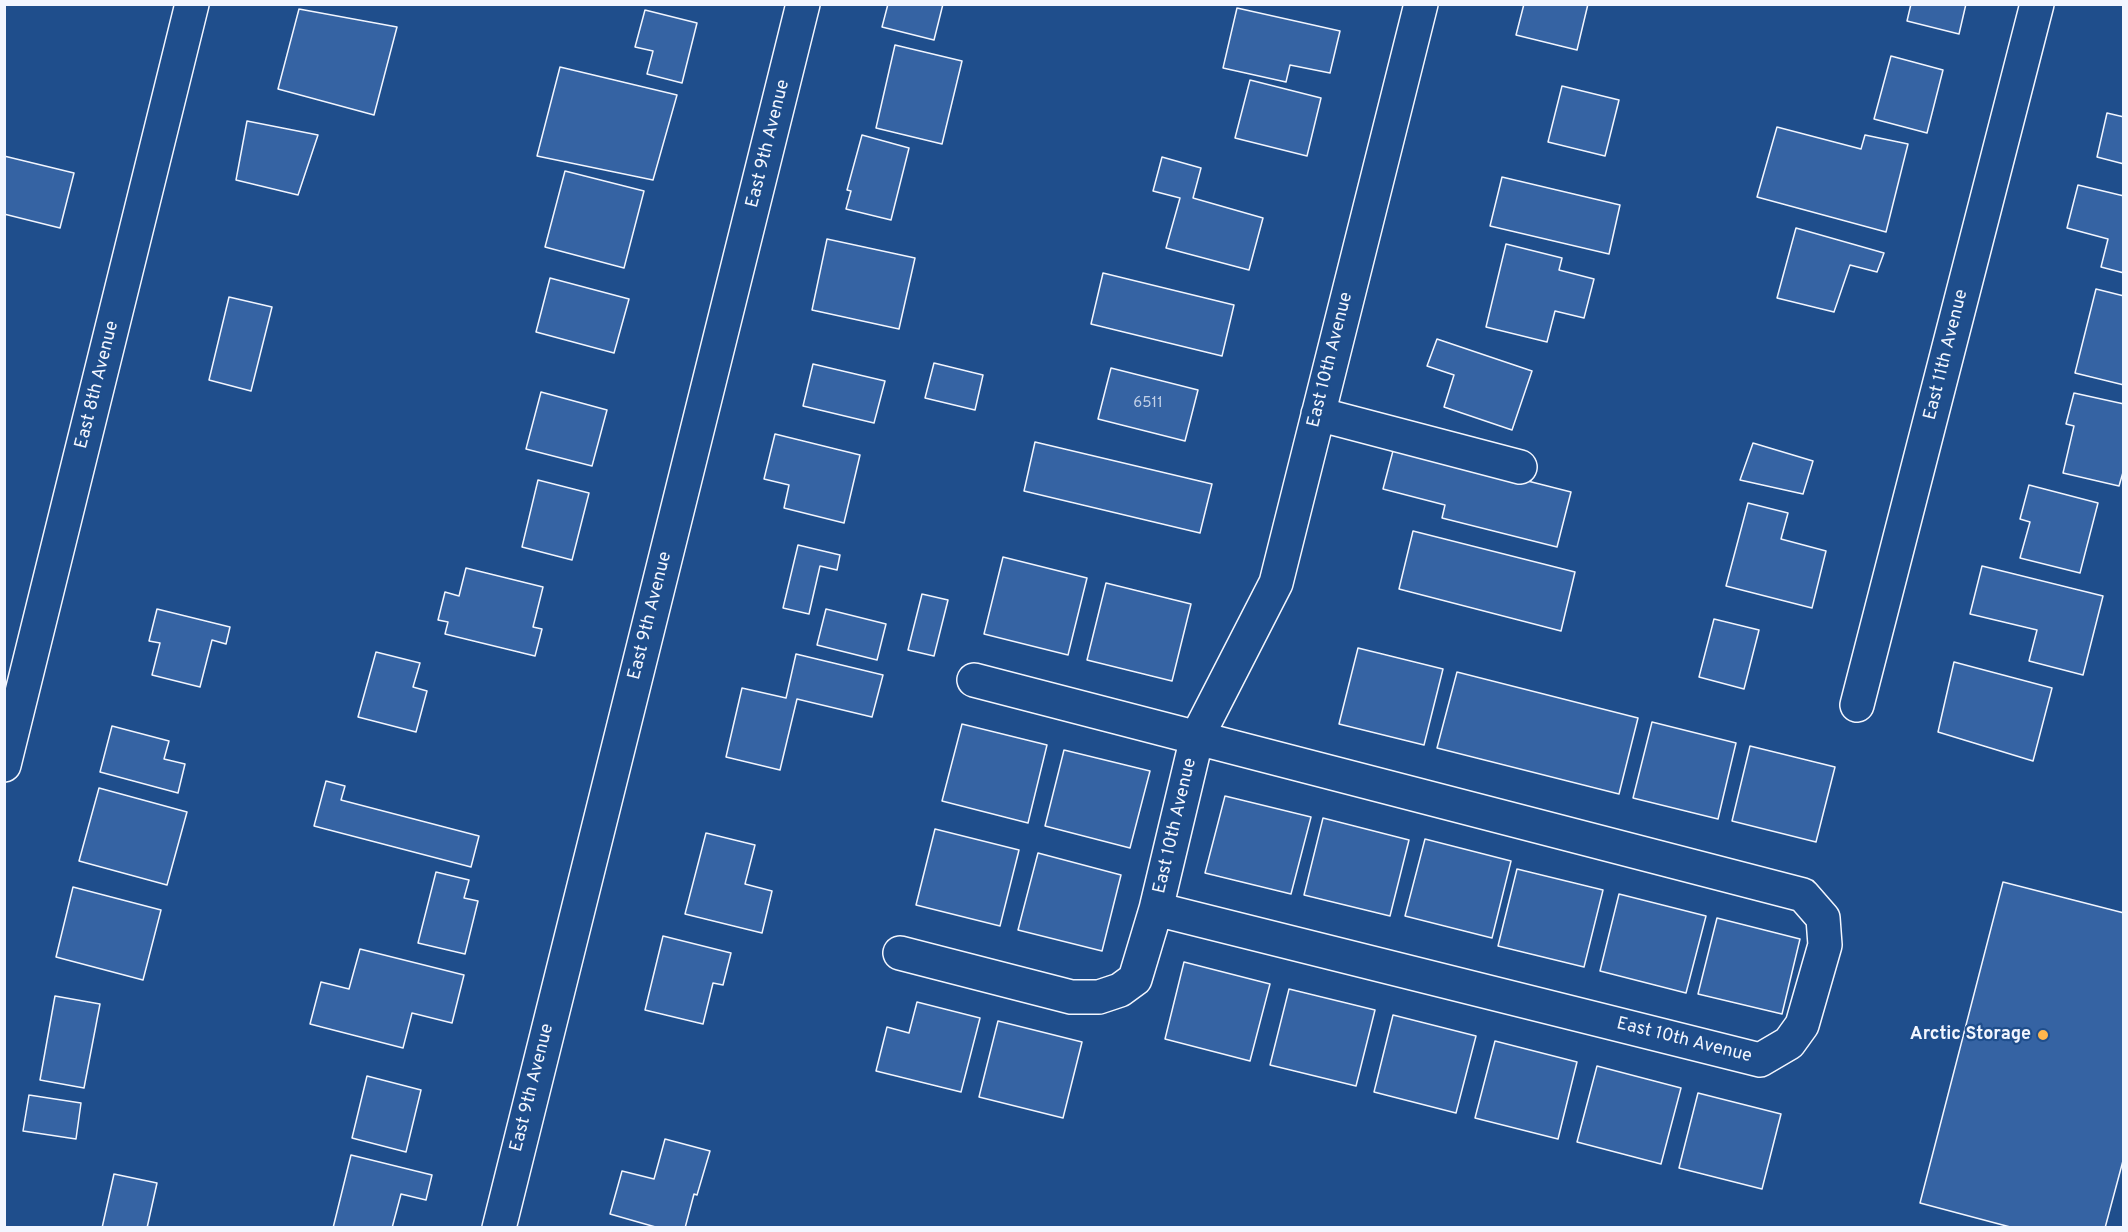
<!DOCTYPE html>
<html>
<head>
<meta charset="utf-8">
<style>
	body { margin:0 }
	#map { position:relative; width:2128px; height:1232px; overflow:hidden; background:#1f4e8c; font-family:Overpass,sans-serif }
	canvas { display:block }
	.frame { position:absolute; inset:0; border:6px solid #f2f6ff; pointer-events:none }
</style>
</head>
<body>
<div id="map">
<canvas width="2128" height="1232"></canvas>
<div class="frame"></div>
</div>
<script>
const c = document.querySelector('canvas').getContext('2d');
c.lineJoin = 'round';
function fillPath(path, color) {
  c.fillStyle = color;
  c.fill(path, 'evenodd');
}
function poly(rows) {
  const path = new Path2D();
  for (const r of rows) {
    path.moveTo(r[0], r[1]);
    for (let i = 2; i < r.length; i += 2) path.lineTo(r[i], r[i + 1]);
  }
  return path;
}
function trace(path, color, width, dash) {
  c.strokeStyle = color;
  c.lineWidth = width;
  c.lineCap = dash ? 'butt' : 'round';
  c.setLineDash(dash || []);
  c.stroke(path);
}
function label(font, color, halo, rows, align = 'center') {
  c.font = font + ' Overpass,sans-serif';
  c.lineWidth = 4.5;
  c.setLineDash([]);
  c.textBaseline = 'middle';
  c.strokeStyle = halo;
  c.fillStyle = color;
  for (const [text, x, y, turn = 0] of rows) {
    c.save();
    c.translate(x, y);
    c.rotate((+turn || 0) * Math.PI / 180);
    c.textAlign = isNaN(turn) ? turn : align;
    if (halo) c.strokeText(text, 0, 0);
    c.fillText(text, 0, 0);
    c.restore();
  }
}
const building = poly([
	[888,4,943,4,934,40,882,27,888,4],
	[1524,4,1588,4,1577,50,1516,35,1524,4],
	[1911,4,1966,4,1959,34,1907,21,1911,4],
	[1237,8,1340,31,1330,73,1290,65,1286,82,1223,68,1237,8],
	[299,9,397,27,374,115,278,89,299,9],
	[645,10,697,23,682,83,647,74,653,51,635,47,645,10],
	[895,45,962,61,942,144,876,128,895,45],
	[1891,56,1943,70,1927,133,1874,119,1891,56],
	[560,67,677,95,653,180,537,156,560,67],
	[1250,80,1321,98,1307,156,1235,138,1250,80],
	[1562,86,1619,100,1605,156,1548,142,1562,86],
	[2107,113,2124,117,2124,164,2097,157,2107,113],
	[247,121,318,135,298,195,236,180,247,121],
	[1777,127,1861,149,1865,135,1908,144,1886,232,1757,197,1777,127],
	[862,135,909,148,891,220,846,209,851,191,847,190,862,135],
	[4,156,74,173,60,228,4,214,4,156],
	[1162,157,1201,168,1193,198,1263,218,1249,270,1166,248,1180,198,1153,191,1162,157],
	[565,171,644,191,624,268,545,247,565,171],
	[1502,177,1620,205,1609,254,1490,226,1502,177],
	[2078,185,2124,196,2124,273,2101,267,2108,239,2067,228,2078,185],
	[1796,228,1884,253,1877,272,1850,265,1834,312,1777,298,1796,228],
	[827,239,915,258,899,329,812,310,827,239],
	[1506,244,1562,258,1559,270,1594,279,1584,318,1555,311,1547,342,1486,327,1506,244],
	[1103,273,1234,305,1222,356,1091,324,1103,273],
	[550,278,629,299,614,353,536,332,550,278],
	[2096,289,2124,296,2124,385,2075,373,2096,289],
	[229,297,272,307,251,391,209,380,229,297],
	[1437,339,1532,371,1512,430,1444,407,1454,375,1427,366,1437,339],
	[934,363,983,375,975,410,925,398,934,363],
	[813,364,885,381,874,423,803,406,813,364],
	[1111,368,1198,390,1185,441,1098,419,1111,368],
	[541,392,607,410,592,466,526,449,541,392],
	[2074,393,2124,404,2124,469,2119,486,2063,473,2074,426,2066,424,2074,393],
	[775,434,860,455,844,523,784,508,789,485,764,479,775,434],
	[1035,442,1212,484,1200,533,1024,491,1035,442],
	[1753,443,1813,461,1803,494,1740,480,1753,443],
	[1394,447,1571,492,1557,547,1442,518,1445,505,1383,489,1394,447],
	[538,480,589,493,572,560,522,547,538,480],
	[2029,485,2098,503,2080,573,2020,558,2030,522,2020,519,2029,485],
	[1748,503,1788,513,1781,539,1826,551,1812,608,1726,586,1748,503],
	[1413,531,1575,572,1561,631,1399,589,1413,531],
	[798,545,840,555,837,570,820,566,809,614,783,608,798,545],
	[1003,557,1087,578,1068,655,984,634,1003,557],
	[1982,566,2103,596,2083,675,2029,661,2037,630,1970,614,1982,566],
	[466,568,543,587,533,627,542,629,535,656,445,634,448,622,438,620,445,592,459,596,466,568],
	[1106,583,1191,604,1172,681,1087,660,1106,583],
	[922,594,948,600,934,656,908,650,922,594],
	[157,609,230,627,226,644,212,640,200,687,152,675,160,643,149,641,157,609],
	[826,609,886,624,877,660,817,645,826,609],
	[1714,619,1759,630,1744,689,1699,677,1714,619],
	[1358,648,1443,669,1424,745,1339,724,1358,648],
	[376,652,420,663,413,687,427,691,416,732,358,717,376,652],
	[796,654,883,675,872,717,797,699,780,770,726,757,742,688,786,698,796,654],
	[1954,662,2052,688,2033,761,1938,732,1954,662],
	[1457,672,1638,718,1619,794,1437,748,1457,672],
	[1652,722,1736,743,1718,819,1633,798,1652,722],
	[962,724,1047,745,1028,823,942,801,962,724],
	[112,726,169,741,164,759,185,764,178,793,100,772,112,726],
	[1750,746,1835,767,1816,842,1732,821,1750,746],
	[1064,750,1150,771,1130,848,1045,826,1064,750],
	[326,781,345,786,341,800,479,836,471,867,314,826,326,781],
	[99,788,187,812,167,885,79,861,99,788],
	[1225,796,1311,817,1291,894,1205,873,1225,796],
	[1323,818,1409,840,1390,916,1304,895,1323,818],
	[935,829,1019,850,1000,926,916,905,935,829],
	[706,833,755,845,745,884,772,891,762,933,685,914,706,833],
	[1425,839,1511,861,1492,938,1405,916,1425,839],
	[1038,853,1121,875,1102,951,1018,930,1038,853],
	[1517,869,1603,890,1584,967,1498,946,1517,869],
	[436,872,469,880,464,898,478,901,465,954,418,943,436,872],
	[2003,882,2124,913,2124,1157,2105,1228,2014,1228,1920,1203,2003,882],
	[73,887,161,910,143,980,56,957,73,887],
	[1619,894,1706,916,1686,993,1600,971,1619,894],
	[1717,918,1800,939,1782,1014,1698,994,1717,918],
	[663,936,731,953,723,985,713,983,703,1024,645,1010,663,936],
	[360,949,464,975,452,1023,412,1013,403,1048,310,1024,321,982,349,989,360,949],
	[1184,962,1270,984,1250,1061,1165,1039,1184,962],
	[1289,989,1375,1010,1356,1086,1270,1065,1289,989],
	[55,996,100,1004,84,1088,40,1080,55,996],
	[917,1002,980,1018,961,1092,876,1071,887,1027,909,1033,917,1002],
	[1393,1015,1476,1036,1456,1113,1374,1092,1393,1015],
	[998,1021,1082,1042,1063,1118,979,1097,998,1021],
	[1495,1041,1577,1062,1558,1139,1475,1118,1495,1041],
	[1597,1066,1681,1088,1661,1164,1577,1142,1597,1066],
	[367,1076,421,1090,406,1152,352,1138,367,1076],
	[1698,1093,1781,1114,1762,1189,1679,1168,1698,1093],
	[29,1095,81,1103,76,1139,23,1131,29,1095],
	[665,1139,710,1151,697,1195,694,1194,685,1228,659,1228,610,1214,622,1171,654,1179,665,1139],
	[351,1155,432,1175,426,1200,401,1194,392,1228,333,1228,351,1155],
	[114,1174,157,1183,147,1228,102,1228,114,1174]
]);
const minor = poly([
	[1318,414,1520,467],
	[974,680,1803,895,1823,918,1825,945,1802,1025,1789,1043,1760,1060,1156,909],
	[1857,705,2037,4],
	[4,765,192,4],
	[900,953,1071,997,1099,997,1120,990,1135,979,1156,909,1197,737,1276,583,1421,4],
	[499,1228,803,4]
]);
const markers = [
	[2043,1035,6,"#ffb74d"]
];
const numberNames = [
	["6511",1148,404]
];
const streetNames = [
	["East 9th Avenue",769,144,-76],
	["East 11th Avenue",1947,355,-76],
	["East 10th Avenue",1331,360,-76],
	["East 8th Avenue",98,385,-76],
	["East 9th Avenue",651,616,-76],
	["East 10th Avenue",1176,826,-77],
	["East 10th Avenue",1684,1041,14],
	["East 9th Avenue",533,1088,-76]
];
const poiNames = [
	["Arctic Storage",2031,1035]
];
fillPath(building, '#3563a3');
trace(building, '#f2f6ff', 1.5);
trace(minor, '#f2f6ff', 36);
trace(minor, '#1f4e8c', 33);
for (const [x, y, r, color] of markers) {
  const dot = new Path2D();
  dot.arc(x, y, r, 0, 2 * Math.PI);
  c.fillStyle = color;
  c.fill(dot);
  trace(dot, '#1f4e8c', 2);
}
label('15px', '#c3d1e8', null, numberNames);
label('18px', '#f2f6ff', '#1f4e8c', streetNames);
label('bold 18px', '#f2f6ff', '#1f4e8c', poiNames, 'right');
</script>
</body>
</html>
